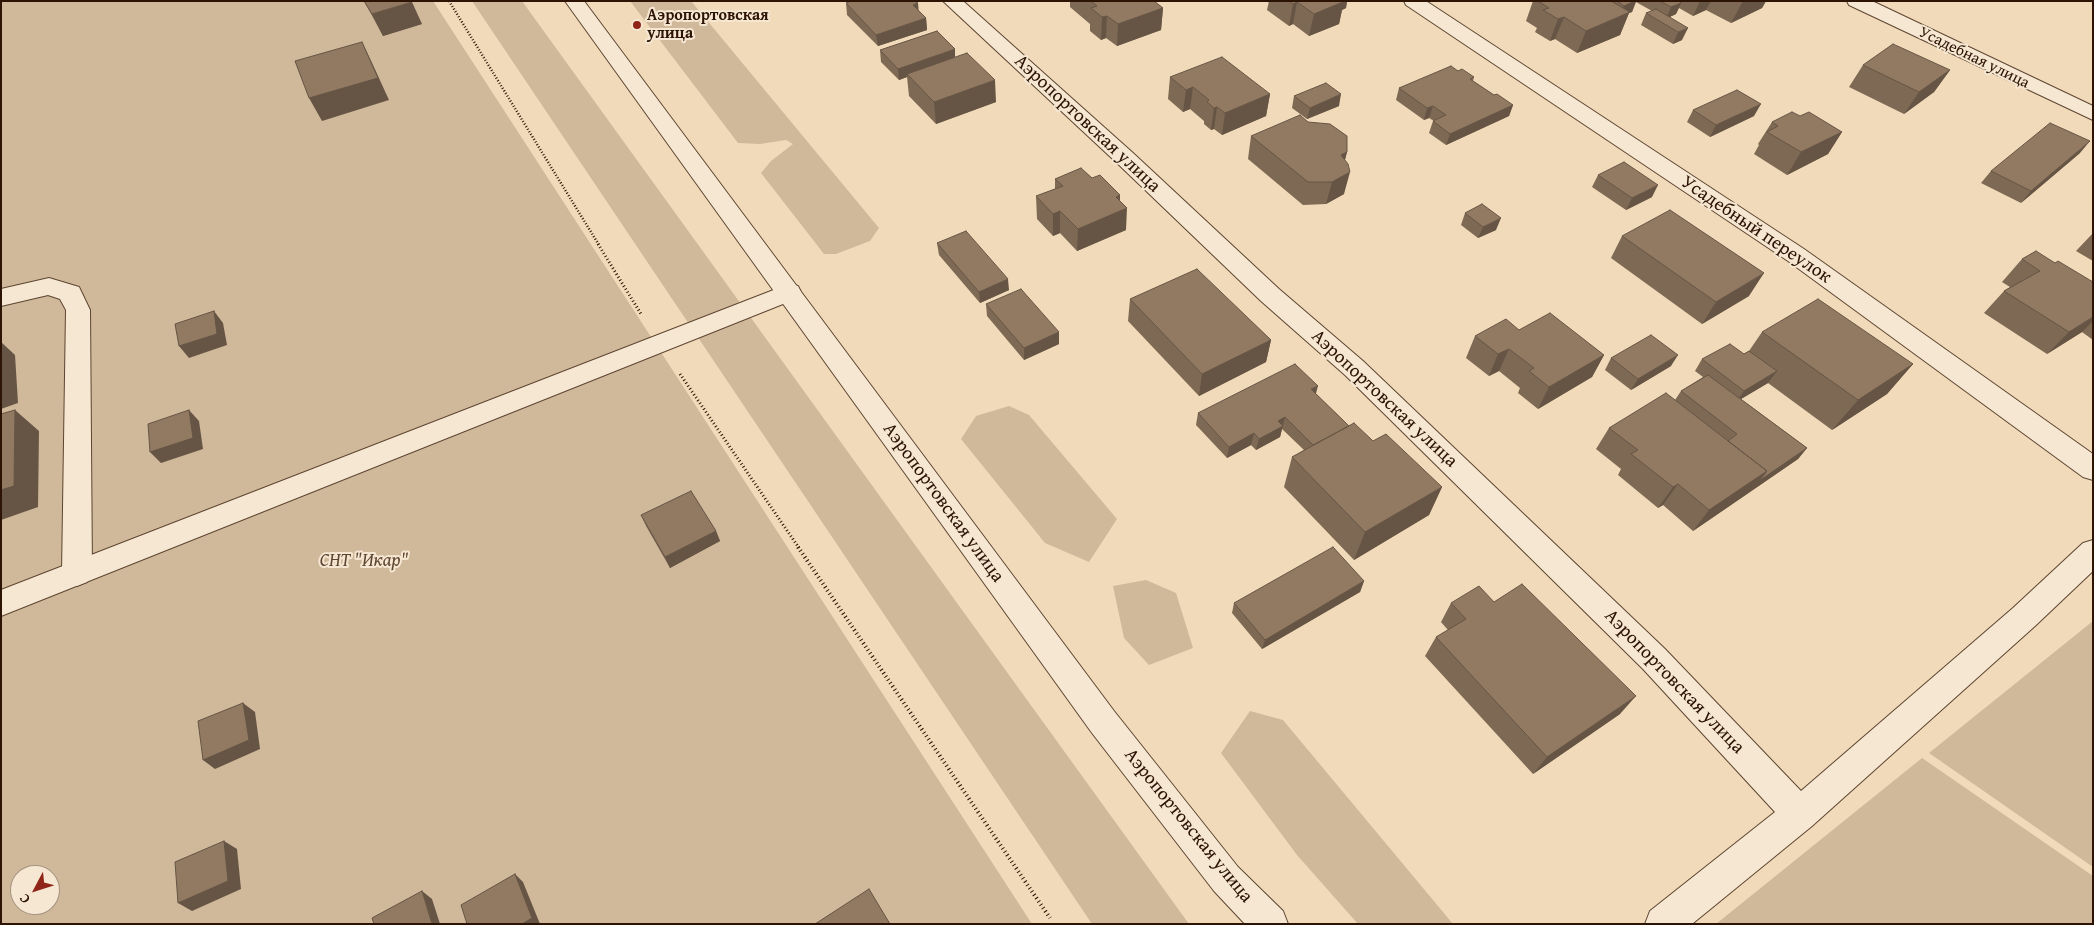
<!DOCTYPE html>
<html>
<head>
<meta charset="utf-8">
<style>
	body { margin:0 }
	#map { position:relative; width:2094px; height:925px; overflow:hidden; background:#f1dab9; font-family:"Gentium Book Plus",serif }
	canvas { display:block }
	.frame { position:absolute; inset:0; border:2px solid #2c1304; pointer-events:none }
	.north { position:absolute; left:10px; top:865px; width:50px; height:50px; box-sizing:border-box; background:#f6e7d2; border:1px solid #a59280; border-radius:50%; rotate:230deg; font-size:14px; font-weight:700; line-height:20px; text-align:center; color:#2c1304 }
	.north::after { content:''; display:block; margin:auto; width:18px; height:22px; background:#8f2418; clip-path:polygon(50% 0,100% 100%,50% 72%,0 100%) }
</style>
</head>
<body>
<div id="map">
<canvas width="2094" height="925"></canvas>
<div class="frame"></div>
<div class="north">С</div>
</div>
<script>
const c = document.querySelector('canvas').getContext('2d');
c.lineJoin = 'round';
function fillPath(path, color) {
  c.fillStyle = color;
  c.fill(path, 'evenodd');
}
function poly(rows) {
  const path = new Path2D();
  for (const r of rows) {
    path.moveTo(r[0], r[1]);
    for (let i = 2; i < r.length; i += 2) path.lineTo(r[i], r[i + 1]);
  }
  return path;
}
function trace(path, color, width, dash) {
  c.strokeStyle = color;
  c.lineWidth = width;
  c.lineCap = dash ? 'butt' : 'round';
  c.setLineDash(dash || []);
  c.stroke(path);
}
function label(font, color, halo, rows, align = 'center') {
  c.font = font + ' "Gentium Book Plus",serif';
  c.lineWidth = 4;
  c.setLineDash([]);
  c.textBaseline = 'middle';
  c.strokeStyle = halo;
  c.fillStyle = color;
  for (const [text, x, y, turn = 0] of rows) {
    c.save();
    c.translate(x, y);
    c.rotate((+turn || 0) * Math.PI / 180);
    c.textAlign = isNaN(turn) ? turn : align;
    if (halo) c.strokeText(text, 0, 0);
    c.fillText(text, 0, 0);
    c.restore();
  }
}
const green = poly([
	[1,1,433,1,1032,924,1,924],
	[20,875,50,875,50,905,20,905],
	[472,1,522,1,1189,924,1092,924],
	[630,1,691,1,879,228,870,241,836,254,824,254,761,173,771,161,793,144,786,140,760,144,738,143],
	[1009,406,1029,415,1117,519,1089,562,1045,543,961,439,976,416],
	[1146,580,1176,593,1193,648,1149,665,1124,638,1113,586],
	[2093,621,2093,867,1929,753],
	[1250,711,1283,720,1453,924,1358,924,1297,855,1221,753],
	[1922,758,2093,876,2093,924,1716,924]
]);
const pathFar2 = poly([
	[449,1,599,245]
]);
const pathFar1 = poly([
	[598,244,641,314],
	[680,374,799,548]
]);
const path = poly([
	[798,547,1050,918]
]);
const service = poly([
	[49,278,79,287,90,310,92,573,87,582,77,586,67,582,62,573,66,310,60,299,48,295,1,306,1,289,49,278]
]);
const minor = poly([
	[943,1,963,1,1133,153,1279,289,1363,361,1665,649,1801,791,2013,608,2083,543,2093,540,2093,571,2035,626,1812,826,1692,924,1645,924,1650,911,1775,812,1643,669,1345,375,1261,301,1117,163,943,1],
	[1404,1,1426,1,1804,249,2093,454,2093,480,2083,477,1788,261,1406,5,1404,1],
	[1847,1,1872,1,2093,106,2093,120,1849,5,1847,1],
	[789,284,798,286,801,292,798,298,1,616,1,590,789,284]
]);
const tertiary = poly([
	[565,1,584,1,1114,711,1238,867,1283,911,1288,924,1245,924,1214,891,1092,733,565,1]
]);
const wall = poly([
	[364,1,422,24,383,36],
	[1070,1,1154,1,1163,8,1161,30,1117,46,1106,38,1101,40,1090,31,1090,24,1070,7],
	[1269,1,1347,1,1346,8,1342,10,1339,24,1309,36,1293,24,1289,26,1267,10],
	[1533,1,1766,1,1762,8,1731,23,1706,10,1693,16,1679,8,1676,14,1669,17,1682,40,1673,44,1641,25,1646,13,1652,11,1636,2,1632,12,1629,13,1620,35,1577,53,1555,39,1550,41,1535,32,1537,28,1526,21],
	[846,3,918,3,918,11,926,18,927,30,878,46,847,15],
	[880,50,955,57,996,102,936,124,909,96,907,77,899,80,881,62],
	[1863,65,1950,70,1934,92,1904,114,1849,87],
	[1458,71,1474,77,1473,81,1494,95,1513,105,1509,116,1446,145,1429,133,1433,121,1434,121,1429,118,1424,120,1396,100,1399,88],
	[1170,77,1270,94,1266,116,1222,135,1214,129,1211,130,1204,124,1204,121,1190,109,1183,112,1168,99],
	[1294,96,1339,106,1307,119,1292,108],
	[1693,110,1754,116,1710,137,1687,122],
	[1800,116,1842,132,1828,154,1787,175,1754,154,1759,145,1758,144,1772,122],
	[1251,136,1347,152,1345,160,1344,194,1326,204,1303,205,1248,159],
	[2080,153,2021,203,1981,183,1991,171],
	[1598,175,1652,197,1626,210,1592,187],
	[1092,178,1120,195,1120,201,1126,230,1077,251,1060,233,1053,236,1037,219,1036,196,1055,189,1055,179],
	[1465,213,1496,230,1478,238,1461,225],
	[2093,233,2093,261,2076,251],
	[1622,236,1749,296,1702,324,1611,258],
	[937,243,1009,290,980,303,939,255],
	[2022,259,2055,263,2093,282,2093,340,2082,332,2047,354,1984,313,2004,291,2010,287,2002,282],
	[1130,299,1271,340,1266,362,1199,396,1128,321],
	[986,304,1059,332,1059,344,1024,360,987,316],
	[1519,330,1604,355,1592,377,1538,409,1518,393,1520,388,1499,371,1489,376,1466,358,1475,336],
	[1762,332,1913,364,1887,394,1832,430,1768,383,1741,399,1807,448,1798,459,1693,531,1663,505,1658,508,1618,475,1621,469,1596,449,1609,428,1675,400,1681,391,1703,377,1695,371,1702,359,1744,354,1749,351],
	[1611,358,1671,366,1631,390,1605,370],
	[1316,394,1349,426,1442,487,1429,515,1354,560,1284,487,1292,457,1304,450,1282,429,1280,437,1256,450,1251,445,1227,458,1196,425,1198,413],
	[641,515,716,531,720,541,670,568,646,526],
	[1364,581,1360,592,1262,649,1232,613,1234,603],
	[1494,602,1620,714,1533,774,1425,656,1436,637,1448,630,1441,622,1451,603]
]);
const shadedWall = poly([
	[1330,1,1347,1,1346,8,1342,10,1339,24,1309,36,1314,14],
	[1635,1,1636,1,1632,12,1629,13,1620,35,1577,53,1586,31,1620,17,1624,6],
	[1700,1,1711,1,1706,10,1693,16],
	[1743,1,1766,1,1762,8,1731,23],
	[412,2,422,24,383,36,372,14],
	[1297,2,1293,24,1289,26,1293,4],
	[918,3,919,15,913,5],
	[1681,3,1676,14,1666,19,1671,7],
	[1163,8,1161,30,1117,46,1118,24],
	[1107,16,1106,38,1101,40,1102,17],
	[1564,17,1555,39,1550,41,1558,19],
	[926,18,927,30,878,46,876,35],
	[1688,28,1682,40,1673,44,1678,32],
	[362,42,373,65,389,100,322,121,309,98],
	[955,49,955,60,907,74,907,77,899,80,898,69],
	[1950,70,1934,92,1904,114,1919,92],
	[995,80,996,102,936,124,934,102],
	[1193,87,1190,109,1183,112,1186,90],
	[1270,94,1266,116,1222,135,1225,113],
	[1341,94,1339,106,1307,119,1310,108],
	[1761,104,1754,116,1710,137,1716,125],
	[1513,105,1509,116,1446,145,1450,134],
	[1433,106,1429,118,1424,120,1427,108],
	[1217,107,1214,129,1211,130,1214,108],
	[1842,132,1828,154,1787,175,1801,152],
	[2090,141,2080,153,2021,203,2031,191],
	[1347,152,1341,174,1341,155],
	[1350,172,1344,194,1326,204,1332,182],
	[1658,185,1652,197,1626,210,1632,198],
	[1120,195,1119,211,1127,208,1126,230,1077,251,1078,229,1116,197],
	[1060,211,1060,233,1053,236,1053,214],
	[1501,218,1496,230,1478,238,1483,227],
	[1764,273,1749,296,1702,324,1716,302],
	[1008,279,1009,290,980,303,979,292],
	[214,311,223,323,227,345,189,358,179,346],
	[2093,317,2093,321,2082,332,2047,354,2069,332],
	[1059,332,1059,344,1024,360,1024,348],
	[1271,340,1266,362,1199,396,1202,374],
	[1,342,15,355,18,403,1,409],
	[1509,349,1499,371,1489,376,1498,354],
	[1604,355,1592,377,1538,409,1549,387],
	[1678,355,1671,366,1631,390,1638,379],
	[1913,364,1887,394,1832,430,1858,400],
	[1777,371,1768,383,1736,402,1744,391],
	[1318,386,1315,397,1311,389],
	[15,410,39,431,38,507,1,520,1,490],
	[189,410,199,421,203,449,161,463,150,452],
	[1285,417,1280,437,1256,450,1259,439,1278,421],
	[1254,433,1251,445,1227,458,1229,447],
	[1807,448,1798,459,1750,492,1759,481],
	[1767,471,1750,492,1693,531,1709,510],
	[1678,484,1663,505,1658,508,1673,487],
	[1442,487,1429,515,1354,560,1365,532],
	[716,531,720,541,670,568,665,557],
	[1364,581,1360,592,1262,649,1265,640],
	[1636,696,1620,714,1533,774,1547,757],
	[243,703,255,712,260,749,215,769,203,760],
	[224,841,237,849,241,889,192,911,178,903],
	[515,874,523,882,540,924,522,924],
	[422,891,432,899,440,924,432,924]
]);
const building = poly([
	[364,1,411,1,412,2,372,14,364,1],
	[852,1,915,1,918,3,913,5,926,18,876,35,846,3,852,1],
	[1091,1,1154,1,1163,8,1118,24,1107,16,1102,17,1091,8,1097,6,1091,1],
	[1289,1,1342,1,1343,2,1314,14,1297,2,1293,4,1289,1],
	[1538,1,1611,1,1630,12,1586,31,1564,17,1558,19,1543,10,1549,8,1538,1],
	[1617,1,1635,1,1624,6,1617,1],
	[1660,1,1679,1,1681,3,1671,7,1660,1],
	[1656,9,1688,28,1678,32,1646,13,1656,9],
	[937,31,955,49,898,69,880,50,937,31],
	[362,42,378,78,309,98,295,61,362,42],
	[1893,44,1950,70,1919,92,1863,65,1893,44],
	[967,53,995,80,934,102,907,74,967,53],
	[1222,57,1270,94,1225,113,1217,107,1214,108,1207,102,1209,100,1193,87,1186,90,1170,77,1222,57],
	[1451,66,1458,71,1462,69,1474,77,1470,79,1494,95,1497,94,1513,105,1450,134,1433,121,1446,115,1433,106,1427,108,1399,88,1451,66],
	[1326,83,1341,94,1310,108,1294,96,1326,83],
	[1737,90,1761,104,1716,125,1693,110,1737,90],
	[1792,112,1800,116,1809,112,1842,132,1801,152,1767,132,1778,126,1772,122,1792,112],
	[1300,115,1308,122,1330,124,1347,136,1347,152,1341,155,1348,164,1350,172,1332,182,1308,182,1251,136,1300,115],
	[2050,123,2090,141,2031,191,1991,171,2050,123],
	[1624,162,1658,185,1632,198,1598,175,1624,162],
	[1081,168,1092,178,1100,175,1120,195,1116,197,1127,208,1078,229,1060,211,1053,214,1036,196,1063,186,1055,179,1081,168],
	[1482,204,1501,218,1483,227,1465,213,1482,204],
	[1670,210,1764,273,1716,302,1622,236,1670,210],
	[966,231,1008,279,979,292,937,243,966,231],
	[2036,251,2055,263,2058,261,2093,282,2093,317,2069,332,2004,291,2040,271,2022,259,2036,251],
	[1197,269,1271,340,1202,374,1130,299,1197,269],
	[1021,289,1059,332,1024,348,986,304,1021,289],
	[1818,299,1913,364,1858,400,1762,332,1818,299],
	[214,311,217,334,179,346,175,324,214,311],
	[1550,313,1604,355,1549,387,1529,371,1534,368,1509,349,1498,354,1475,336,1506,319,1519,330,1550,313],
	[1651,335,1678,355,1638,379,1611,358,1651,335],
	[1730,344,1744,354,1749,351,1777,371,1744,391,1702,359,1730,344],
	[1295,364,1318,386,1311,389,1349,426,1313,445,1285,417,1278,421,1283,426,1259,439,1254,433,1229,447,1198,413,1295,364],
	[1708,375,1807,448,1759,481,1767,471,1728,441,1737,434,1681,391,1708,375],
	[1666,393,1767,471,1709,510,1678,484,1673,487,1631,454,1638,450,1609,428,1666,393],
	[15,410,14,486,1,490,1,414,15,410],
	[189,410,193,438,150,452,148,424,189,410],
	[1354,423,1373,441,1386,434,1442,487,1365,532,1292,457,1354,423],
	[691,491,716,531,665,557,641,515,691,491],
	[1333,547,1364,581,1265,640,1234,603,1333,547],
	[1522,584,1636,696,1547,757,1436,637,1466,619,1451,603,1479,586,1494,602,1522,584],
	[243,703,249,740,203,760,198,721,243,703],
	[224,841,228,881,178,903,175,862,224,841],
	[515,874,532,918,522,924,467,924,461,905,515,874],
	[869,889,890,924,815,924,869,889],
	[422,891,432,924,374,924,372,918,422,891]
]);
const markers = [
	[637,25,5,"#8f2418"]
];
const farPoinames = [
	["Аэропортовская",647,16],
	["улица",647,34]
];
const farStreetnames = [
	["Усадебная улица",1974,58,26]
];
const streetNames = [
	["Аэропортовская улица",1087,124,43],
	["Усадебный переулок",1756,230,34],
	["Аэропортовская улица",1384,399,43],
	["Аэропортовская улица",943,503,54],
	["Аэропортовская улица",1674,682,46],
	["Аэропортовская улица",1188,826,51]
];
const parkNames = [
	["СНТ \"Икар\"",364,561]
];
fillPath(green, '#d0b89a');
trace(service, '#5d4531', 2);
trace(minor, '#5d4531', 2);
trace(tertiary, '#5d4531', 2);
trace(pathFar2, '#2c1304', 2.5, [1, 2]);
trace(pathFar1, '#2c1304', 3, [1, 2.5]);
trace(path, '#2c1304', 4, [1, 3]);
fillPath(service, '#f6e7d2');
fillPath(minor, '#f6e7d2');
fillPath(tertiary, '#f6e7d2');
fillPath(wall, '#7e6954');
fillPath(shadedWall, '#665545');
fillPath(building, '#927a62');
trace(building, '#665545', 1);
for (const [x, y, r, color] of markers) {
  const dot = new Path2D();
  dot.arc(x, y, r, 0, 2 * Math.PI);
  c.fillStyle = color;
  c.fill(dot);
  trace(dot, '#f6e7d2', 2);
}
label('bold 16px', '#2c1304', '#f6e7d2', farPoinames, 'left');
label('16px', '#2c1304', '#f6e7d2', farStreetnames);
label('19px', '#2c1304', '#f6e7d2', streetNames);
label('italic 19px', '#5d4531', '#f6e7d2', parkNames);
</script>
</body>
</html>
